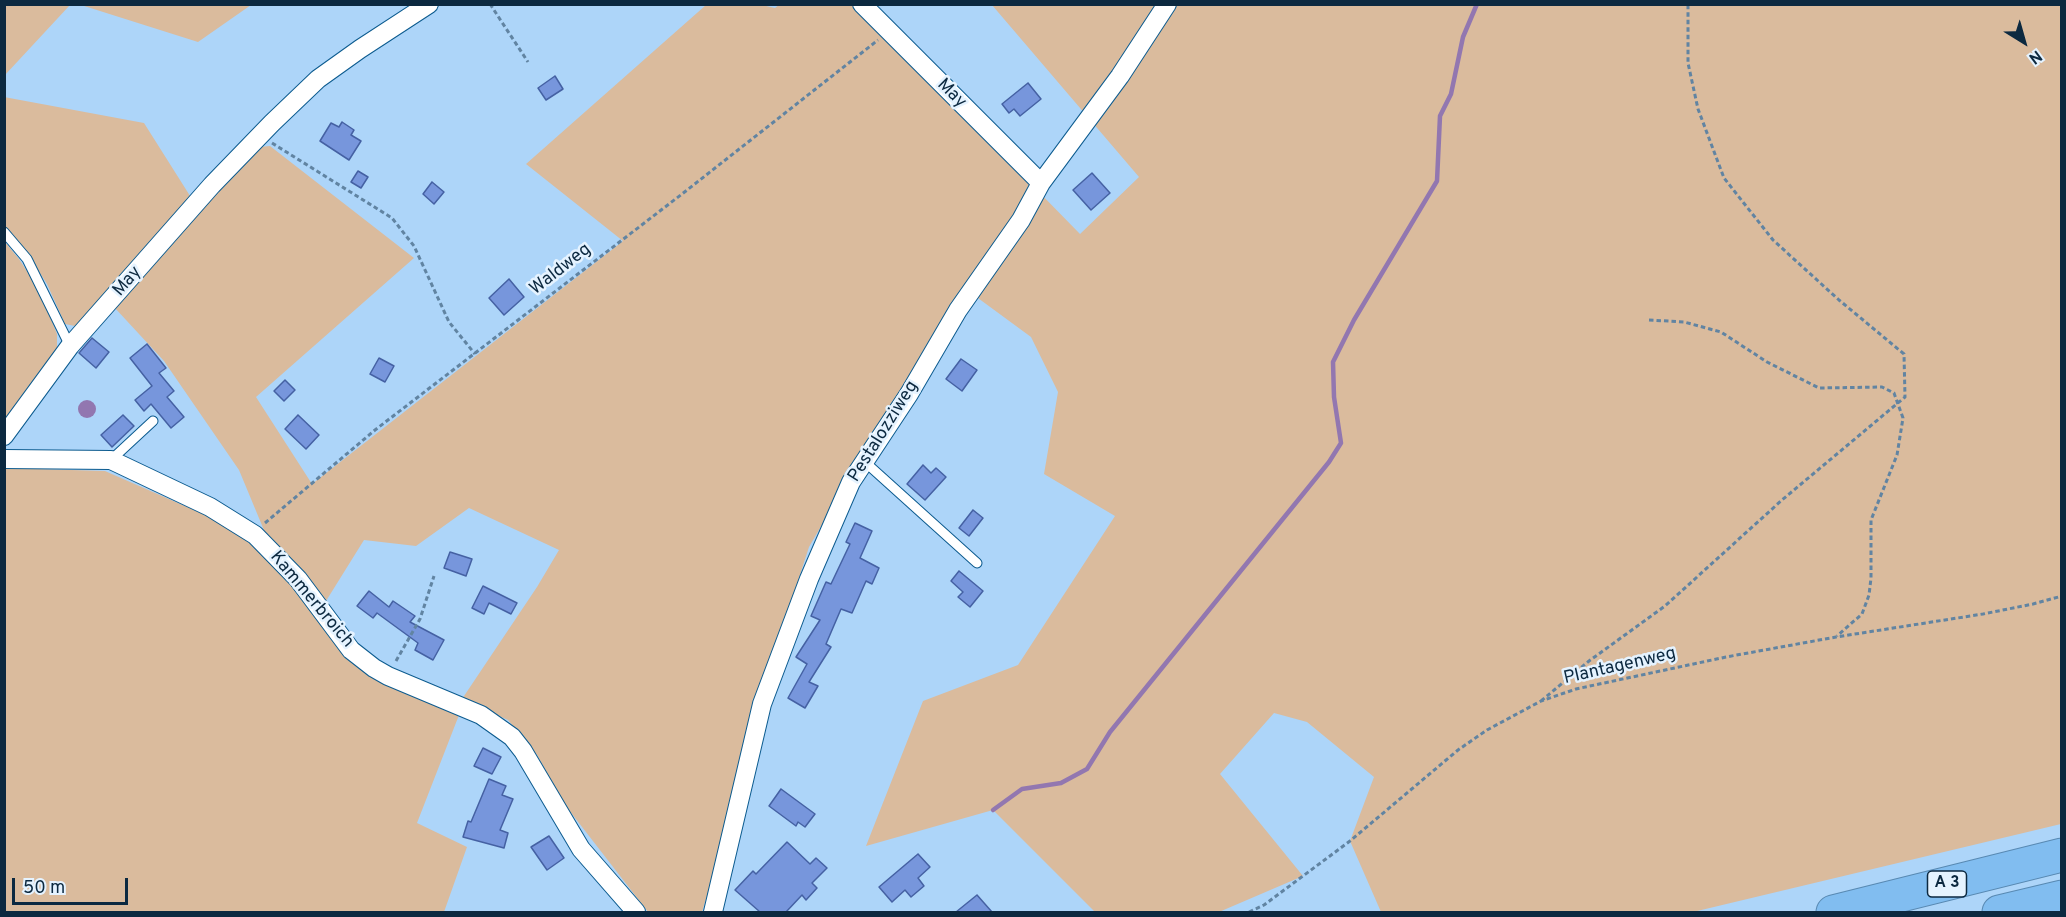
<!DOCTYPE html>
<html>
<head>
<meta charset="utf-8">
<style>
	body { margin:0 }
	#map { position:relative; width:2066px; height:917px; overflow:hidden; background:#add5f9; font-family:Overpass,sans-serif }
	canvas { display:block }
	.frame { position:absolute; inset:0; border:6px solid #0c2940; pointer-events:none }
	.north { position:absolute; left:1994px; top:12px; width:60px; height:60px; -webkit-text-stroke:4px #e5f3ff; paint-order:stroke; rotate:143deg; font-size:16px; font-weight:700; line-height:24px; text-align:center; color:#0c2940 }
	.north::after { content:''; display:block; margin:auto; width:21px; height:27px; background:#0c2940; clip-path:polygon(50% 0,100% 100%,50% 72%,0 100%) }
	.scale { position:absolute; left:12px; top:878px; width:116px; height:27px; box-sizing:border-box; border:3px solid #0c2940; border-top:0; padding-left:8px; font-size:18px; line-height:21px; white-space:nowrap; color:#0c2940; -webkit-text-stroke:4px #e5f3ff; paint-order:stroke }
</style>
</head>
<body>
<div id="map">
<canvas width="2066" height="917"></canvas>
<div class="frame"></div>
<div class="north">N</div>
<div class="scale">50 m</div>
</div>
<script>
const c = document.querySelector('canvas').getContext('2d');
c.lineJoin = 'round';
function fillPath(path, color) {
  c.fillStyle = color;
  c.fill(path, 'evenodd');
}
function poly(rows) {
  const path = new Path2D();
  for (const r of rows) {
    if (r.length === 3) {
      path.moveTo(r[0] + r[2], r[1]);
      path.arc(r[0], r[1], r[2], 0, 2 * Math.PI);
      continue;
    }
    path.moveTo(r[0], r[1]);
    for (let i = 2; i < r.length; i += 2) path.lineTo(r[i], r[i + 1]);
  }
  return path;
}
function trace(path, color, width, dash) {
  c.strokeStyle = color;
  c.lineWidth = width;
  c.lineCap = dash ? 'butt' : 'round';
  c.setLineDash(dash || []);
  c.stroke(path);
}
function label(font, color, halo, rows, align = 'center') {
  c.font = font + ' Overpass,sans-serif';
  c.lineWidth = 5;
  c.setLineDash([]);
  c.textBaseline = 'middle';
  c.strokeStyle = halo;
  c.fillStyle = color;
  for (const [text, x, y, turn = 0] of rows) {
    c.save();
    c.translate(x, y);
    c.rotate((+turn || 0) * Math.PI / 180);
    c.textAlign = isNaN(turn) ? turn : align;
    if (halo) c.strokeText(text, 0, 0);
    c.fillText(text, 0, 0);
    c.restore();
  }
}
const green = poly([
	[5,4,70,5,5,75,4,5],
	[780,4,856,5,1080,234,1139,177,992,5,2061,5,2061,824,1693,912,1381,912,1350,841,1374,777,1307,722,1274,713,1220,774,1303,876,1219,912,1095,912,993,810,866,846,923,701,1018,665,1115,516,1044,474,1058,392,1031,337,967,290,845,485,809,547,759,701,752,699,757,703,721,849,702,912,648,912,565,805,537,755,508,720,462,699,537,587,559,550,469,508,416,546,364,540,326,601,266,535,239,470,164,361,114,307,259,147,270,146,414,258,256,397,312,484,623,241,526,164,706,5,762,5,775,8],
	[81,5,251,5,198,42],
	[4,97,144,123,192,199,132,269,75,326,65,324,47,284,29,256,5,228],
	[5,242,19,259,40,291,57,334,57,348,5,444],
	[5,468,105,471,226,524,258,546,397,688,412,696,459,715,417,823,467,847,444,912,5,912]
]);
const water = poly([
	[87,409,9]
]);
const stream = poly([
	[993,810,1022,789,1061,783,1087,769,1110,732,1329,462,1341,443,1334,397,1333,362,1354,320,1437,181,1440,116,1451,94,1463,37,1477,4]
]);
const building = poly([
	[555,76,563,89,546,100,538,88,555,76],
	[1028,83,1041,99,1020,116,1014,109,1009,113,1002,104,1028,83],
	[342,122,354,130,351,135,361,141,349,160,320,141,331,123,339,127,342,122],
	[358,171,368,177,361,188,351,182,358,171],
	[1092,173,1110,193,1091,210,1073,190,1092,173],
	[432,182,444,192,434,204,423,194,432,182],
	[509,279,524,297,504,315,489,298,509,279],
	[92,338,109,352,96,368,79,353,92,338],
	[147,344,166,368,159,373,174,391,167,397,184,417,171,428,151,404,144,411,135,400,152,386,130,358,147,344],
	[379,358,394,366,385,382,370,374,379,358],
	[961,359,977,370,962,391,946,379,961,359],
	[285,380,295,390,284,401,274,391,285,380],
	[123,415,134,426,112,447,101,435,123,415],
	[298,415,319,435,306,449,285,429,298,415],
	[923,465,931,473,936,468,946,477,925,500,907,484,923,465],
	[973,510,983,518,969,536,959,528,973,510],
	[855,523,872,531,860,558,879,568,872,584,866,581,852,613,841,609,826,644,831,647,809,682,818,686,805,708,788,698,807,664,796,657,820,620,811,616,826,582,831,584,850,544,846,542,855,523],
	[450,552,472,559,466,576,444,568,450,552],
	[959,571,983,591,970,607,958,597,963,592,951,581,959,571],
	[483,586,517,603,511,614,489,603,484,614,472,608,483,586],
	[369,591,389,607,393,601,415,616,410,622,444,640,433,660,415,650,418,643,377,613,373,618,357,606,369,591],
	[483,748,501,757,492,774,474,766,483,748],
	[489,779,506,786,502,795,513,799,500,830,508,833,504,848,463,837,468,821,471,822,489,779],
	[781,789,815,814,805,827,798,822,796,826,769,806,781,789],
	[549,836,564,858,547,870,531,847,549,836],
	[787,842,810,864,816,858,827,868,812,883,817,888,806,900,802,895,786,912,760,912,735,890,753,871,756,874,787,842],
	[918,854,930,867,918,878,924,886,911,897,905,890,892,902,879,887,918,854],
	[977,895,992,912,956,912,977,895]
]);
const path = poly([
	[490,4,528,62],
	[272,143,392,218,414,246,449,322,475,354],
	[1649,320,1684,322,1721,332,1767,362,1819,388,1882,387,1894,393,1903,418,1897,455,1871,520,1871,578,1869,595,1862,614,1837,636],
	[265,523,375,430,682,194,878,40],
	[396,661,420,619,434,576],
	[1541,701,1589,661,1665,606,1782,500,1905,397,1904,354,1839,300,1773,240,1724,178,1698,109,1688,63,1688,4],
	[1249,912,1264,905,1350,841,1458,750,1487,730,1541,701,1576,689,1726,657,1836,637,1983,614,2033,604,2062,596]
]);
const lane = poly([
	[4,232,27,259,70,346],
	[111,460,153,421],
	[865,462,977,563]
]);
const street = poly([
	[862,4,1041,183],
	[4,436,70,346,212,185,272,123,318,79,360,49,429,4],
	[4,459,111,460,210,507,255,535,298,579,351,650,374,668,388,676,481,715,512,737,523,751,581,849,636,912],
	[713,912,762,704,809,579,851,482,909,394,958,310,1021,220,1041,183,1120,76,1167,4]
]);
const highway = poly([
	[1833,912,2062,855],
	[1999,912,2062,897]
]);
const shields = [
	[1947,884,39]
];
const shieldNames = [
	["A 3",1947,884]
];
const streetNames = [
	["May",951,94,45],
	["Waldweg",561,270,-38],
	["May",128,282,-49],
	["Pestalozziweg",884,432,-58],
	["Kammerbroich",311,600,50],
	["Plantagenweg",1620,667,-13]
];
fillPath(green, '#dabb9d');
fillPath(water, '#9277b0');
trace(stream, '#9277b0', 4.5);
fillPath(building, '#7796dc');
trace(building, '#4561a3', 1.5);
trace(lane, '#0c5b8f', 11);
trace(street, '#0c5b8f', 20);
trace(highway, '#5889b2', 35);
trace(path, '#6184a2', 3, [4.5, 3]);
trace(lane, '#fff', 9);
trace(street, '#fff', 18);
trace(highway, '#81bdf0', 33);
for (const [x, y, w] of shields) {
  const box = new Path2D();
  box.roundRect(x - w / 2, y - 13, w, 26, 4.5);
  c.fillStyle = '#e5f3ff';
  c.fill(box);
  trace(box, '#0c2940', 1.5);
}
label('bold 16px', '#0c2940', null, shieldNames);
label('18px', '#0c2940', '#e5f3ff', streetNames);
</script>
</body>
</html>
